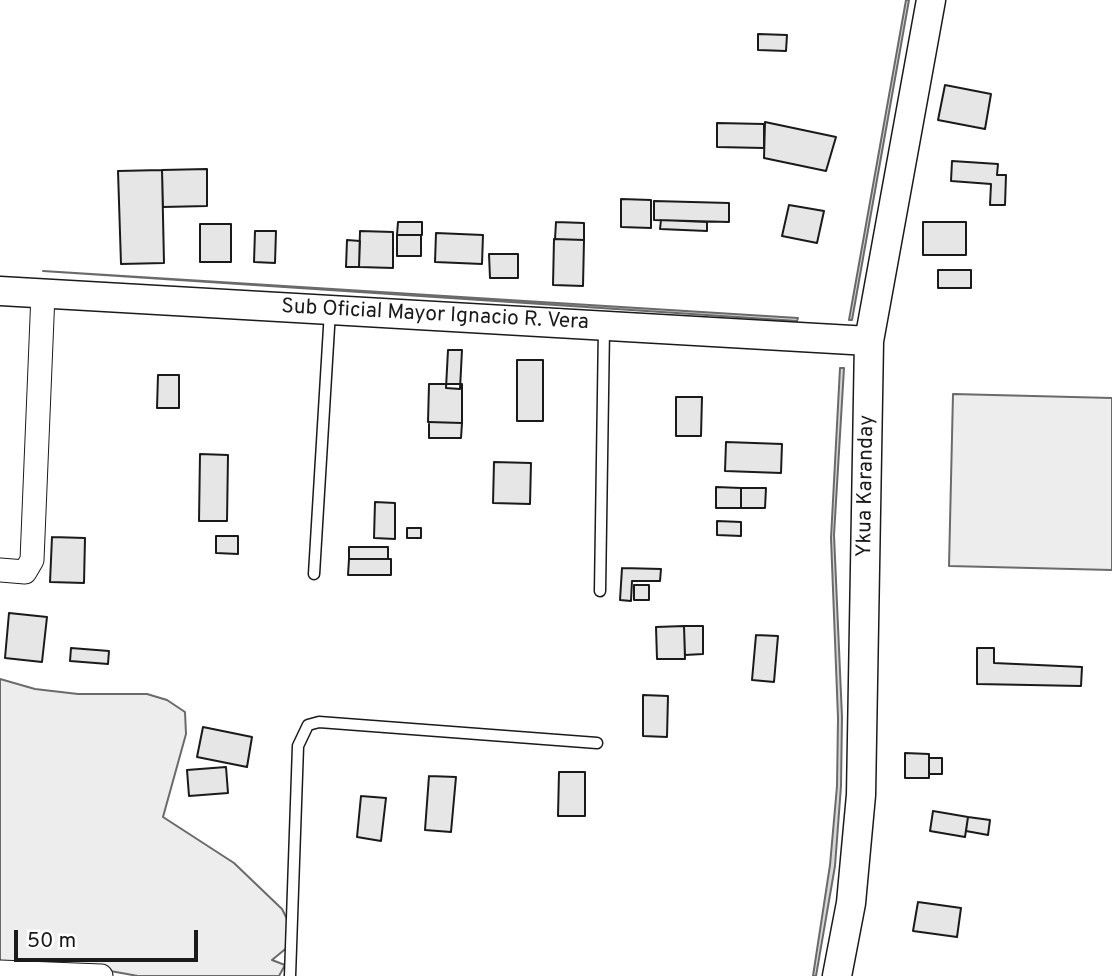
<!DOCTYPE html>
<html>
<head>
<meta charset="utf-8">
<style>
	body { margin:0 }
	#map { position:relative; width:1112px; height:976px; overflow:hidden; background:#fff; font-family:Overpass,sans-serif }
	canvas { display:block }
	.scale { position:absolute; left:14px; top:930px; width:184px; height:32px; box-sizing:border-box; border:4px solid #1a1a1a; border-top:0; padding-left:9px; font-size:21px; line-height:24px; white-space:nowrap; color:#1a1a1a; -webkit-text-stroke:5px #fff; paint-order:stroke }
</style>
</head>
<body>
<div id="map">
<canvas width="1112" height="976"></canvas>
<div class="scale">50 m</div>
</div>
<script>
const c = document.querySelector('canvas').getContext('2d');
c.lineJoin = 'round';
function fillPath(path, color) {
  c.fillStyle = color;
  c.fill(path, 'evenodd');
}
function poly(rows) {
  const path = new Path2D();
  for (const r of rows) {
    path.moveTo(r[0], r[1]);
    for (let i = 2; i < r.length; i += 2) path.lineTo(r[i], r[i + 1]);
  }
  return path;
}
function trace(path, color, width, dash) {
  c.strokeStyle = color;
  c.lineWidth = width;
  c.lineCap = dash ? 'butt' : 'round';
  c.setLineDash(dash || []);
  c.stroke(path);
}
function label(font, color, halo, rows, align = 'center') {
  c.font = font + ' Overpass,sans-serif';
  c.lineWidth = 5;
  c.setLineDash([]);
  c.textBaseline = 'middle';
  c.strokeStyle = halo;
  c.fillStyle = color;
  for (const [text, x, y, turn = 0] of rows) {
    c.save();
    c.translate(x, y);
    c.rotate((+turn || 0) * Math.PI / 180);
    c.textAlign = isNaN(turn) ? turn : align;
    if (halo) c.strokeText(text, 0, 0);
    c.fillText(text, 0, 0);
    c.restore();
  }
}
const green = poly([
	[953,394,1112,398,1112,570,949,566,953,394],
	[0,679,35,689,78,694,147,694,167,700,185,712,186,734,163,817,234,863,282,909,291,927,289,946,272,960,285,965,279,976,138,976,88,967,0,962,0,679]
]);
const water = poly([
	[906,0,909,0,852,320,849,320,906,0],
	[43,271,798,318,797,321,43,271],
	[840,368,844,368,834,535,842,717,841,786,835,866,816,976,813,976,830,865,837,786,838,718,831,538,840,368]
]);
const building = poly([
	[758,34,787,35,786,51,758,50,758,34],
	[945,85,991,94,985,129,938,120,945,85],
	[765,122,836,137,826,171,764,158,765,122],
	[717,123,764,124,764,148,717,147,717,123],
	[952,161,998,164,997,175,1006,175,1005,205,990,205,991,184,951,181,952,161],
	[207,169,207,206,163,207,162,170,207,169],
	[162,170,164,263,121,264,118,171,162,170],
	[621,199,651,200,651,228,621,227,621,199],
	[654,201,729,203,729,222,654,220,654,201],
	[789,205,824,211,817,243,782,236,789,205],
	[661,220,707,222,707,231,660,229,661,220],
	[398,222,422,222,422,235,397,235,398,222],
	[556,222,584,223,584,240,555,239,556,222],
	[923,222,966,222,966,255,923,255,923,222],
	[200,224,231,224,231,262,200,262,200,224],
	[255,231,276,231,275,263,254,262,255,231],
	[360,231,393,232,393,268,359,267,360,231],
	[436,233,483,235,482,264,435,262,436,233],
	[397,235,421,235,421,256,397,256,397,235],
	[554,239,584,240,583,286,553,285,554,239],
	[347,240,360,241,359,267,346,267,347,240],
	[489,254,518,254,518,278,490,278,489,254],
	[938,270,971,270,971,288,938,288,938,270],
	[448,350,462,350,460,389,446,388,448,350],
	[517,360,543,360,543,421,517,421,517,360],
	[158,375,179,375,179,408,157,408,158,375],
	[429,384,462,384,462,423,428,422,429,384],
	[676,397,702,397,701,436,676,436,676,397],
	[429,422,462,423,461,438,429,438,429,422],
	[726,442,782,444,781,473,725,471,726,442],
	[200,454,228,455,227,521,199,521,200,454],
	[494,462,531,463,530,504,493,503,494,462],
	[716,487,741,488,741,508,716,508,716,487],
	[741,488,766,488,765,508,741,508,741,488],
	[375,502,395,503,395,539,374,538,375,502],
	[717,521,741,522,741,536,717,535,717,521],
	[407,528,421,528,421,538,407,538,407,528],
	[216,536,238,536,238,554,216,553,216,536],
	[52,537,85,538,84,583,50,582,52,537],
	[349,547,388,547,388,559,349,559,349,547],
	[349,559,391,559,391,575,348,575,349,559],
	[622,568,661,569,660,581,632,581,631,601,620,600,622,568],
	[634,585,649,585,649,600,634,600,634,585],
	[9,613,47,617,42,662,5,658,9,613],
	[684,626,703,626,703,654,685,655,684,626],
	[684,626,685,659,657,659,656,627,684,626],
	[756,635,778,636,774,682,752,680,756,635],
	[71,648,109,651,108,664,70,661,71,648],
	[977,648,994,648,994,663,1082,667,1081,686,977,684,977,648],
	[643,695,668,696,667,737,643,736,643,695],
	[203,727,252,737,247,767,197,757,203,727],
	[905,753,929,754,929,778,905,778,905,753],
	[929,758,942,758,942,774,929,774,929,758],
	[226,767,228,793,189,796,187,770,226,767],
	[559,772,585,772,585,816,558,816,559,772],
	[429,776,456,777,451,832,425,830,429,776],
	[361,796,386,798,381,841,357,837,361,796],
	[933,811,968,817,965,837,930,831,933,811],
	[968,817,990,820,988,835,966,831,968,817],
	[918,902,961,908,957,937,913,931,918,902]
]);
const service = poly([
	[314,574,330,311],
	[600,591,604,328],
	[290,976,298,746,308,725,319,722,597,743]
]);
const minor = poly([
	[0,570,25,572,32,560,43,294],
	[0,972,101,976]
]);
const tertiary = poly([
	[0,291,869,341],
	[837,976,851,903,861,795,869,341,931,0]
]);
const streetNames = [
	["Sub Oficial Mayor Ignacio R. Vera",435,316,3],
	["Ykua Karanday",867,486,-89]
];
fillPath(green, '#ededed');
trace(green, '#6a6a6a', 2);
fillPath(water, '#d7d7d7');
trace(water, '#6a6a6a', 2);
fillPath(building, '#e6e6e6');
trace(building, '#1a1a1a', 2);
trace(service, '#1a1a1a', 13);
trace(minor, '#1a1a1a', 25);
trace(tertiary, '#1a1a1a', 31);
trace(service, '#fff', 10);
trace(minor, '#fff', 23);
trace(tertiary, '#fff', 28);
label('21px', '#1a1a1a', '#fff', streetNames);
</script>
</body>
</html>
